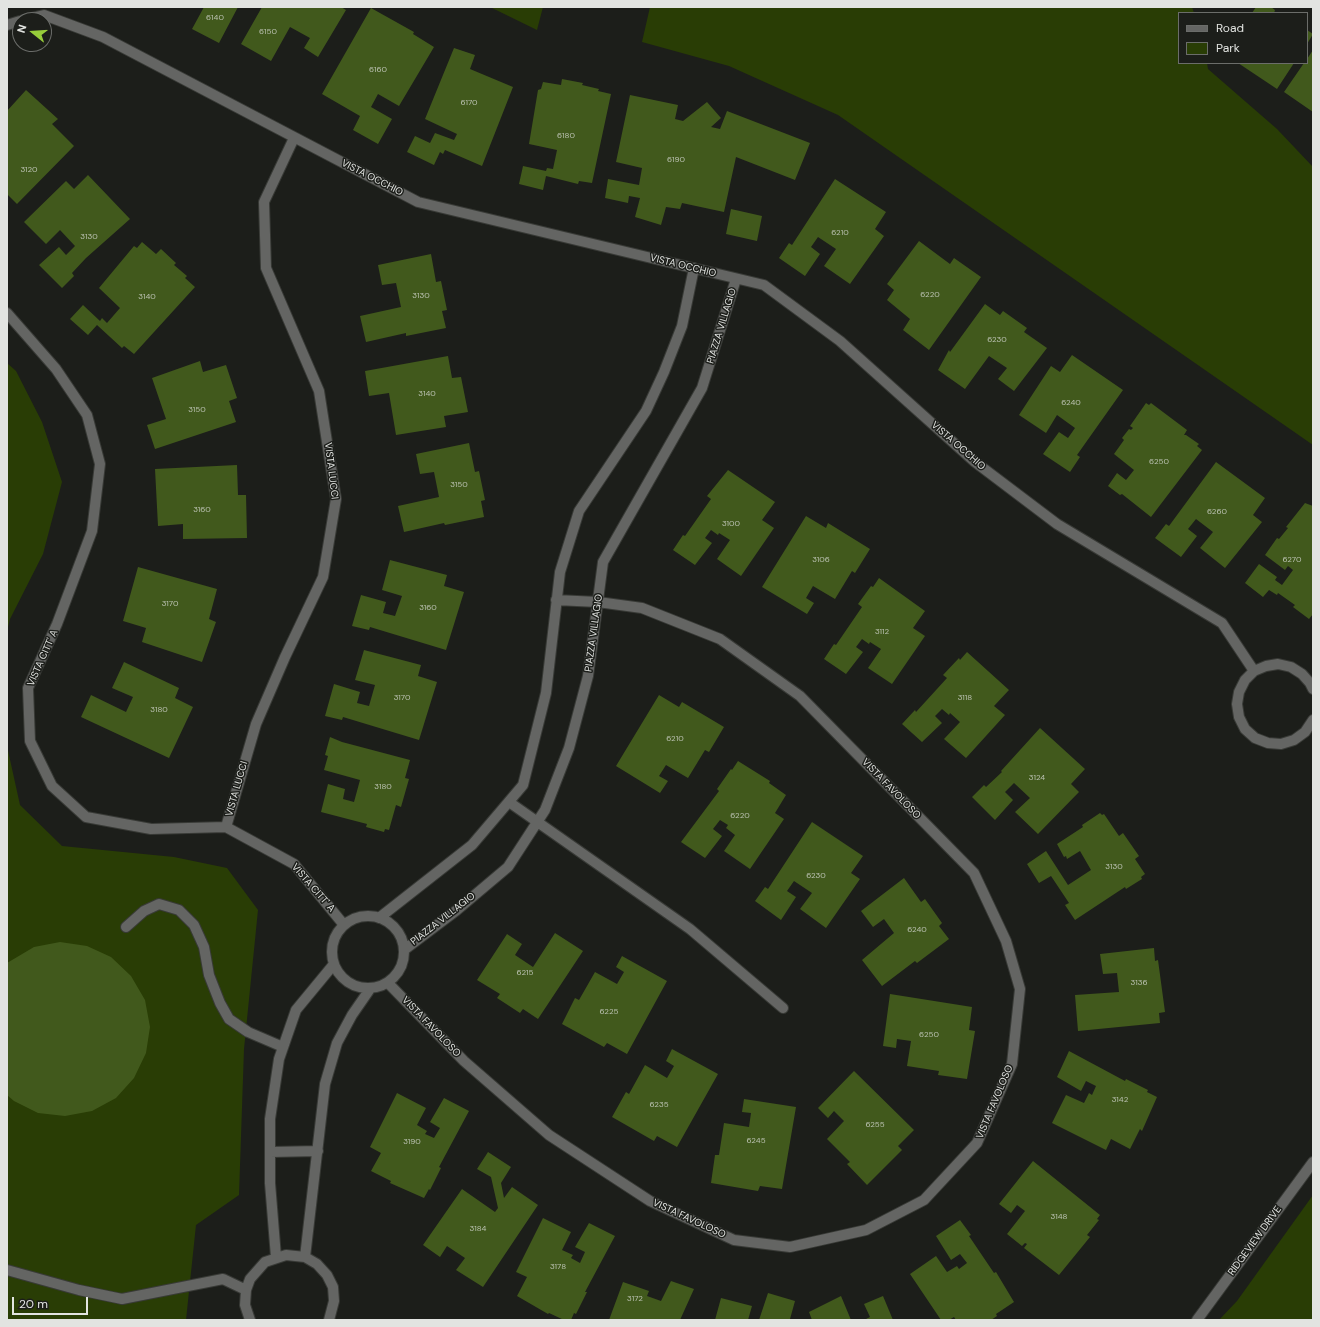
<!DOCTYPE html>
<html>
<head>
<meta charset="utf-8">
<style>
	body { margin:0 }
	#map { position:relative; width:1320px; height:1327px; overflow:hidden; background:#1c1e1a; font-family:"DM Sans",sans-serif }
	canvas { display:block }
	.frame { position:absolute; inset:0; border:8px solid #e2e4e1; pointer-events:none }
	.legend { position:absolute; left:1178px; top:12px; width:130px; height:52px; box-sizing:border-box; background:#1c1e1a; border:1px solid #6b6d6a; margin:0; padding:5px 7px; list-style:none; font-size:12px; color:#e2e4e1 }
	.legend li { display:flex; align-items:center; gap:8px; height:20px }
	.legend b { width:20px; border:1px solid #6b6d6a }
	.north { position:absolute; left:12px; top:12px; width:40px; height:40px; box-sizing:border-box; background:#1c1e1a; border:1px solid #6b6d6a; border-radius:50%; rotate:287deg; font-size:11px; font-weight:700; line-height:16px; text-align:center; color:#e2e4e1 }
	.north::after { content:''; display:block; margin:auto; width:14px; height:18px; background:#96cc3a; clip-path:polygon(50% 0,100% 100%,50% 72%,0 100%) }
	.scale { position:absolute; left:12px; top:1297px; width:76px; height:18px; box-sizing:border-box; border:2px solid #e2e4e1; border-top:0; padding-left:5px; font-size:12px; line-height:14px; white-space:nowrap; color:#e2e4e1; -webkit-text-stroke:3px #1c1e1a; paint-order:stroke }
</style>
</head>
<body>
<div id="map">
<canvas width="1320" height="1327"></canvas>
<div class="frame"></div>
<ul class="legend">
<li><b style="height:5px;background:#646563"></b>Road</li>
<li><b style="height:11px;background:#293d05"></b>Park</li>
</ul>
<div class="north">N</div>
<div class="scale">20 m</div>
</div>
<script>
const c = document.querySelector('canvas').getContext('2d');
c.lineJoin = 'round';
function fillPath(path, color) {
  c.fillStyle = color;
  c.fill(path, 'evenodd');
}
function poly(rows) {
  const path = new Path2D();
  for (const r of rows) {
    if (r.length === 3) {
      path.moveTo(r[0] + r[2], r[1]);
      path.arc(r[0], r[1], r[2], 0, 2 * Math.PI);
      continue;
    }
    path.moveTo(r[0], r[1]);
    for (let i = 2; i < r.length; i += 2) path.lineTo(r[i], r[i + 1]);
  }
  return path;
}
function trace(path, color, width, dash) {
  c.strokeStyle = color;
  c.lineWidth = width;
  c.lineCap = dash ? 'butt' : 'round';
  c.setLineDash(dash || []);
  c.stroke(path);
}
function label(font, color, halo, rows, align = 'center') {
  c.font = font + ' "DM Sans",sans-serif';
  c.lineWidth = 3;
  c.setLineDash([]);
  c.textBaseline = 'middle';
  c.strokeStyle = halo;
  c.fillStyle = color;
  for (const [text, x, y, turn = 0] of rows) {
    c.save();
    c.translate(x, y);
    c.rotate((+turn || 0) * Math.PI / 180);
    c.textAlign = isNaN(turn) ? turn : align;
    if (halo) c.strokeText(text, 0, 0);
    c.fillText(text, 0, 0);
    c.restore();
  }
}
const green = poly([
	[490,7,543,7,537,30],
	[650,7,1192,7,1194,13,1179,13,1179,63,1207,63,1208,69,1277,129,1313,167,1313,445,838,115,729,66,642,42],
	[7,363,16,371,42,422,62,482,43,554,10,619,7,631],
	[7,746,20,805,62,846,174,857,227,868,258,910,244,1049,239,1195,196,1225,186,1320,7,1320],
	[1313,1195,1313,1320,1219,1320,1237,1301]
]);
const building = poly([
	[204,7,238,7,219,43,192,29],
	[262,7,341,7,346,10,318,57,304,48,310,38,290,27,271,61,241,44],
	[1256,7,1271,7,1275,10,1274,13,1252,13],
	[371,8,414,32,413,34,434,47,399,106,378,94,371,107,392,119,378,144,353,130,360,116,322,94],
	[1307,30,1313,34,1307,44],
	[454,48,475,55,470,69,513,87,482,166,445,150,443,154,440,152,434,165,407,152,415,136,430,143,435,133,454,140,457,134,425,119],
	[1313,50,1313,112,1284,92,1304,63,1307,63,1307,59],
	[1238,63,1294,63,1277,89],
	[562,79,583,83,582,85,599,89,598,91,611,94,592,183,579,181,578,184,546,176,543,190,519,184,523,166,546,171,547,168,553,169,557,150,529,144,538,90,541,89,543,82,561,85],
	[26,90,58,119,52,124,74,146,17,204,7,194,7,111],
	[630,95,678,105,675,119,683,121,707,102,721,118,711,127,720,129,727,111,810,143,795,180,736,157,724,212,682,203,680,209,666,207,661,225,635,217,640,198,629,196,628,203,605,198,608,179,639,185,642,168,616,162],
	[88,175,130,219,86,258,72,273,74,276,62,288,39,265,59,247,66,255,75,246,60,230,46,244,24,222,66,181,74,189],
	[835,179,886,212,875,229,884,236,850,284,824,266,836,249,818,237,811,247,820,254,805,276,779,258,789,243,792,245],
	[731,209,762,216,757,241,726,234],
	[919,241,950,264,954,258,981,277,929,350,903,330,910,319,887,300,894,290,887,284],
	[142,242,156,254,161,249,176,263,174,265,187,276,185,278,195,287,134,354,124,346,122,348,97,325,88,335,70,319,83,305,100,321,102,318,107,323,120,308,99,288,134,246,137,248],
	[431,254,436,282,441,281,447,310,442,311,446,328,406,336,406,333,366,342,360,316,401,307,396,283,382,285,378,265],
	[985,304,1000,315,1003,311,1027,328,1024,332,1047,348,1014,391,998,379,1007,368,989,356,965,389,938,370,949,350,950,352],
	[1072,355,1123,390,1077,455,1080,457,1070,472,1043,454,1059,432,1068,438,1075,428,1057,415,1046,433,1019,415,1051,366,1060,372],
	[448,356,452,378,461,377,468,412,444,416,446,427,396,435,389,393,369,396,365,371],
	[200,361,203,372,226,365,237,398,229,401,236,422,155,449,147,425,166,419,152,378],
	[1146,403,1149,405,1151,403,1187,430,1184,435,1186,435,1199,444,1197,446,1202,450,1151,517,1122,494,1120,495,1108,486,1117,473,1126,480,1134,470,1114,454,1124,440,1122,438,1129,429,1131,430,1133,428,1130,426],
	[469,443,475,472,479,471,485,500,481,501,484,517,445,525,444,523,404,532,398,506,439,497,434,472,420,474,416,454],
	[1216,462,1265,498,1253,515,1262,522,1225,568,1200,548,1213,532,1196,519,1188,529,1197,536,1181,557,1155,538,1166,524,1169,526],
	[237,465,238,495,246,495,247,538,183,539,183,524,158,526,155,469],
	[728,470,775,502,762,520,774,528,741,576,717,559,730,540,719,533,718,535,711,530,705,538,712,543,695,565,673,550,683,535,685,536,711,499,707,496],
	[1305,503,1313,506,1313,614,1309,619,1293,607,1295,605,1278,593,1277,595,1269,590,1263,597,1245,583,1259,564,1277,577,1275,580,1282,585,1293,570,1288,566,1285,570,1265,555,1277,538,1279,539,1288,528,1286,527],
	[806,516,826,528,828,523,870,549,855,573,852,571,835,599,813,586,806,598,814,603,807,614,762,587],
	[390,560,447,575,444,586,464,592,446,650,370,627,369,630,352,626,361,595,386,602,383,613,395,616,402,596,382,590],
	[138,567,217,589,209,619,216,622,202,662,142,642,146,628,123,621],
	[879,578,925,611,913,628,925,636,892,684,868,668,881,649,870,642,869,644,862,639,856,647,863,652,846,674,824,659,834,644,836,645,862,607,858,604,871,586,873,587],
	[364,650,421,665,418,676,437,682,419,740,343,717,342,720,325,716,334,684,360,692,357,703,369,706,375,685,355,680],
	[967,652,1009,690,994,706,1005,715,966,758,944,739,960,722,950,713,949,715,942,709,935,716,942,723,922,742,902,724,915,710,916,712,947,678,943,675,959,658,960,660],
	[124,662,179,688,175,698,193,707,169,758,81,717,91,695,126,712,133,697,112,688],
	[659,695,679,707,682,702,724,727,709,752,705,750,688,778,666,765,659,776,668,781,660,793,616,766],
	[1040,728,1085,769,1071,784,1079,792,1038,834,1015,812,1030,798,1014,783,1005,792,1013,800,995,820,972,797,984,785,986,787,1002,772,1001,771],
	[330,737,342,742,410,760,405,778,409,779,401,807,396,805,389,830,385,829,384,832,366,827,367,824,321,812,328,784,345,789,343,799,354,802,360,780,324,770,328,756,325,755],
	[738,761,770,781,769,783,786,795,775,813,784,819,750,869,724,851,735,835,726,828,728,825,720,820,713,829,722,836,705,858,681,842,719,791,717,789,731,769,732,770],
	[1100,813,1102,815,1104,814,1119,836,1123,833,1139,856,1135,859,1145,874,1141,877,1142,879,1126,889,1125,887,1075,920,1065,905,1069,903,1051,876,1039,883,1027,864,1046,851,1068,885,1091,870,1080,851,1067,859,1066,856,1064,857,1057,844,1083,827,1082,825],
	[812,822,863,856,851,873,860,879,826,928,800,909,812,893,794,881,787,891,796,897,781,920,755,901,765,887,768,889],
	[904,878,921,902,925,899,942,923,939,926,949,939,917,963,915,961,882,986,862,960,894,933,884,919,873,927,861,911],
	[555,933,583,951,538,1019,523,1009,520,1013,497,998,500,994,477,980,507,934,522,944,515,955,533,967],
	[60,942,87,946,111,957,131,976,145,1000,150,1027,146,1053,134,1078,116,1098,92,1111,65,1116,38,1113,14,1101,7,1095,7,963,34,947],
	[1154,948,1155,961,1158,960,1165,1012,1159,1013,1160,1023,1078,1031,1075,995,1119,992,1117,973,1103,974,1100,954],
	[622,956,667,981,627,1054,607,1043,604,1047,562,1024,575,998,579,1000,595,972,617,984,624,972,616,967],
	[890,994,972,1007,969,1030,975,1031,967,1079,938,1075,939,1071,907,1066,911,1041,897,1039,896,1048,883,1046],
	[672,1049,718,1074,677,1147,657,1136,654,1141,612,1117,626,1092,629,1094,645,1065,667,1078,674,1066,666,1061],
	[1069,1051,1125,1081,1126,1079,1148,1090,1147,1092,1157,1097,1142,1131,1140,1129,1130,1149,1111,1139,1106,1150,1052,1123,1066,1095,1084,1103,1089,1093,1092,1095,1096,1086,1086,1081,1081,1091,1057,1077],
	[854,1071,914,1130,898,1146,902,1150,867,1185,847,1164,850,1162,827,1139,844,1121,834,1111,828,1118,818,1108],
	[397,1093,426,1108,417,1125,427,1131,425,1134,434,1138,440,1128,430,1122,444,1098,469,1111,439,1167,441,1168,430,1190,429,1189,424,1198,390,1183,391,1181,371,1171,381,1153,370,1147],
	[744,1099,796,1107,782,1189,760,1186,758,1191,711,1183,715,1155,719,1155,724,1123,749,1127,751,1113,742,1112],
	[488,1152,511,1167,501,1183,504,1198,512,1187,538,1205,483,1287,456,1270,465,1258,447,1246,440,1257,423,1245,462,1189,495,1212,498,1208,491,1177,477,1169],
	[1033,1161,1100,1215,1097,1219,1099,1220,1087,1235,1090,1237,1059,1275,1024,1248,1027,1244,1025,1243,1022,1246,1007,1234,1025,1211,1017,1205,1011,1213,999,1204],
	[543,1218,571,1232,562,1250,573,1255,571,1258,580,1263,585,1252,575,1247,589,1223,615,1236,585,1292,587,1292,576,1314,574,1313,571,1320,564,1320,549,1313,548,1314,517,1296,527,1277,516,1272],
	[960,1220,971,1235,969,1236,994,1273,996,1272,1014,1302,996,1314,997,1316,991,1320,956,1320,954,1317,949,1320,941,1320,910,1274,936,1256,947,1272,957,1266,959,1269,967,1263,960,1254,951,1260,936,1236],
	[671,1281,694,1289,680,1320,609,1320,623,1282,649,1291,647,1296,661,1301],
	[768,1293,795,1301,790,1319,759,1320],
	[841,1296,851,1320,812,1320,809,1312],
	[883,1296,893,1320,864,1320,870,1317,864,1304],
	[721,1298,752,1306,748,1320,715,1320]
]);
const minor = poly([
	[23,20,44,15,103,37,418,202,764,285,840,341,975,462,1057,524,1222,623,1254,671],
	[7,25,20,21],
	[7,313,56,369,87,415,100,464,92,531,57,624,28,688,30,741,52,786,86,817,151,829,226,827,294,864,344,925],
	[1313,689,1310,683,1302,674,1291,667,1278,664,1266,666,1254,671,1245,680,1239,692,1237,704,1239,717,1245,729,1255,738,1268,743,1281,744,1294,740,1305,732,1313,720],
	[509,802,690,929,783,1008],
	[226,827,256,724,285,657,323,577,336,499,319,391,266,268,264,202,294,138],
	[368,952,36],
	[379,918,472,845,523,785,546,693,560,572,579,511,646,411,664,372,682,326,694,268],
	[126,927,144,911,159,904,179,910,194,925,204,947,209,975,220,1003,229,1019,248,1032,283,1047],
	[404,950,457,910,508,867,545,810,569,748,588,676,603,562,702,388,736,279],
	[388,983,464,1061,549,1135,650,1201,734,1240,790,1247,866,1230,924,1200,977,1143,1012,1064,1020,989,1006,941,974,873,800,696,720,639,642,608,598,602,556,600],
	[270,1152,318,1151],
	[276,1257,270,1183,270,1119,279,1059,296,1010,334,964],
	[305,1257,325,1084,337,1043,352,1015,370,989],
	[7,1270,79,1290,122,1299,223,1279,246,1290],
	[250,1320,245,1305,246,1290,250,1279,265,1262,286,1255,305,1257,317,1264,327,1275,333,1287,334,1301,329,1320],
	[1197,1320,1313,1162]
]);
const numberNames = [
	["6140",215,18],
	["6150",268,32],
	["6160",378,70],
	["6170",469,103],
	["6180",566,136],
	["6190",676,160],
	["3120",29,170],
	["6210",840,233],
	["3130",89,237],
	["6220",930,295],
	["3130",421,296],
	["3140",147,297],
	["6230",997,340],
	["3140",427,394],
	["6240",1071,403],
	["3150",197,410],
	["6250",1159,462],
	["3150",459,485],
	["3160",202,510],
	["6260",1217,512],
	["3100",731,524],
	["3106",821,560],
	["6270",1292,560],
	["3170",170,604],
	["3160",428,608],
	["3112",882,632],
	["3170",402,698],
	["3118",965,698],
	["3180",159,710],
	["6210",675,739],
	["3124",1037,778],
	["3180",383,787],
	["6220",740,816],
	["3130",1114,867],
	["6230",816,876],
	["6240",917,930],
	["6215",525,973],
	["3136",1139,983],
	["6225",609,1012],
	["6250",929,1035],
	["3142",1120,1100],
	["6235",659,1105],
	["6255",875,1125],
	["6245",756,1141],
	["3190",412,1142],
	["3148",1059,1217],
	["3184",478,1229],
	["3178",558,1267],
	["3172",635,1299]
];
const streetNames = [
	["VISTA OCCHIO",372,178,27],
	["VISTA OCCHIO",683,266,14],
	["PIAZZA VILLAGIO",722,326,-73],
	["VISTA OCCHIO",958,446,41],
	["VISTA LUCCI",331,471,83],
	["PIAZZA VILLAGIO",594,633,-82],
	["VISTA CITT' A",43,658,-66],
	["VISTA LUCCI",237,789,-74],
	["VISTA FAVOLOSO",891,789,46],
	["VISTA CITT' A",313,888,49],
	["PIAZZA VILLAGIO",443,919,-38],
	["VISTA FAVOLOSO",431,1027,46],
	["VISTA FAVOLOSO",995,1102,-67],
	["VISTA FAVOLOSO",689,1219,25],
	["RIDGEVIEW DRIVE",1255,1241,-54]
];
fillPath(green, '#293d05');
fillPath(building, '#41591c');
trace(minor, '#383a36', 12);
trace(minor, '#646563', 10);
label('8px', '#bac1b0', null, numberNames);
label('10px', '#e2e4e1', '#1c1e1a', streetNames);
</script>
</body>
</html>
